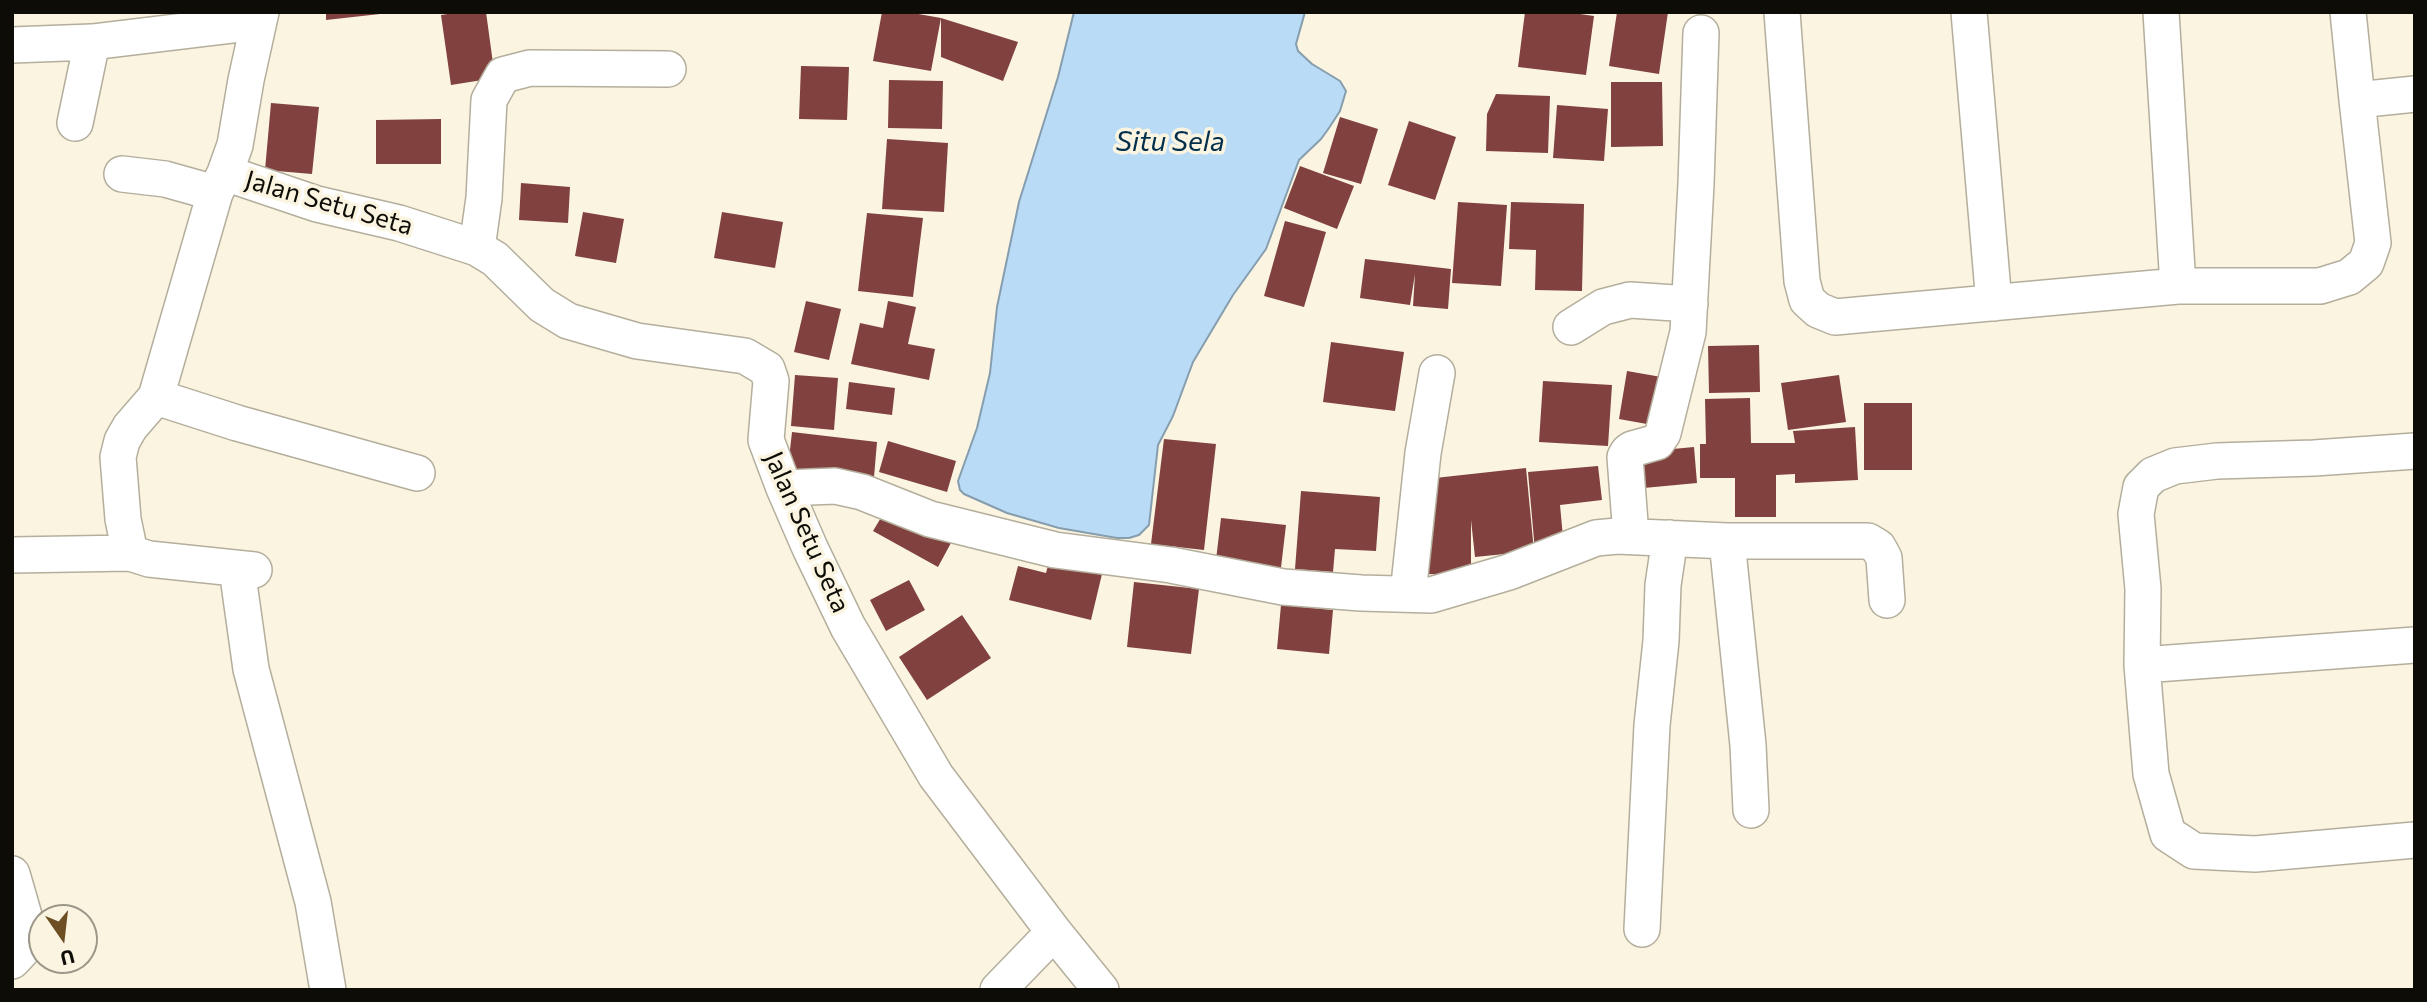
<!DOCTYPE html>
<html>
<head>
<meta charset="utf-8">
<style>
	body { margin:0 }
	#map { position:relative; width:2427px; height:1002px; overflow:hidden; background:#faf4e1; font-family:Commissioner,sans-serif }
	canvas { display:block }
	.frame { position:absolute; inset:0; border:14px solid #0e0c06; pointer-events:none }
	.north { position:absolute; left:28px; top:904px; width:70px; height:70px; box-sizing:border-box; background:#faf4e1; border:2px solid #9c9789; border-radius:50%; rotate:166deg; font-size:19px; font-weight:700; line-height:28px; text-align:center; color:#0e0c06 }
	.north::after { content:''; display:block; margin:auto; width:24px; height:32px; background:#6e4f24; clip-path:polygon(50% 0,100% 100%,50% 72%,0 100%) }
</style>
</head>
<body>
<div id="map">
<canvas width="2427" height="1002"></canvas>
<div class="frame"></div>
<div class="north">U</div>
</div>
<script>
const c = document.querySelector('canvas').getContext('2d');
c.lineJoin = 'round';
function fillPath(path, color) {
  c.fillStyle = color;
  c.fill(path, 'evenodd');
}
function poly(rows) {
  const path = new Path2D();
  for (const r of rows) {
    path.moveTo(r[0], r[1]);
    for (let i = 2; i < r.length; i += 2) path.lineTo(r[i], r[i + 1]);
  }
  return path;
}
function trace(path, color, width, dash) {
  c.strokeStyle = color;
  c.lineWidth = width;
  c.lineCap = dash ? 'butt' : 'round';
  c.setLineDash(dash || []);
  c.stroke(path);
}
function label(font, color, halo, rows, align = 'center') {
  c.font = font + ' Commissioner,sans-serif';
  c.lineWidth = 7;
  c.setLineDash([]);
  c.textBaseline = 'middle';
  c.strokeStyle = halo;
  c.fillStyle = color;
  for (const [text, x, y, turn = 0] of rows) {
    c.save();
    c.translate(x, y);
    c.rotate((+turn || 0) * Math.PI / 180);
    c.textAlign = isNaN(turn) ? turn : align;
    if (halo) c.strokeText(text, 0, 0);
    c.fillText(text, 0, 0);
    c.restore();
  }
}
const water = poly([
	[1074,12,1305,12,1296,44,1298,51,1312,64,1340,81,1346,91,1340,111,1329,128,1321,139,1299,160,1266,249,1233,295,1193,362,1173,416,1158,445,1149,525,1139,535,1129,538,1117,538,1059,528,1007,513,964,494,960,490,958,481,977,428,990,373,997,307,1019,202,1058,77,1074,12]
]);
const building = poly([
	[326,12,380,12,380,14,326,20],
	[461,12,486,12,495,78,451,85,441,15],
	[882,12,907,12,941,18,1018,42,1003,81,941,57,941,18,931,71,873,61],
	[1525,12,1566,12,1594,16,1586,75,1518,67],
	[1617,12,1668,12,1659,74,1609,66],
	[801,66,849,67,847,120,799,119],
	[889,80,943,81,942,129,888,128],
	[1611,82,1662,82,1663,146,1611,147],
	[1496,94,1550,96,1548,153,1486,151,1487,114],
	[271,103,319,107,312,174,265,170],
	[1557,105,1608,109,1604,161,1553,158],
	[1340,117,1378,129,1361,184,1323,173],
	[441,119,441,164,376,164,376,120],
	[1409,121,1456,137,1435,200,1388,185],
	[887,139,948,143,944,212,882,209],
	[1300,166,1354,186,1337,229,1284,208],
	[521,183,570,187,568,223,519,220],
	[1458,202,1507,205,1501,286,1452,283],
	[1511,202,1584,204,1582,291,1535,290,1536,250,1509,249],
	[583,212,624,219,616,263,575,256],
	[722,212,783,222,775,268,714,258],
	[867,213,923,218,913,297,858,291],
	[1285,221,1326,232,1304,307,1264,296],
	[1365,259,1451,269,1448,309,1413,306,1415,274,1410,305,1360,298],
	[806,301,841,309,829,360,794,352],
	[888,301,916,307,908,344,935,349,929,380,851,364,860,323,883,328],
	[1331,342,1404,352,1395,411,1323,402],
	[1759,345,1760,392,1709,393,1708,346],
	[1627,371,1667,378,1658,426,1619,419],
	[795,375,838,378,834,430,791,426],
	[1839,375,1846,422,1788,430,1781,383],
	[1543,381,1612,385,1608,446,1539,442],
	[849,382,895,388,892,415,846,409],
	[1750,398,1751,443,1795,443,1793,431,1855,427,1858,480,1795,483,1795,474,1776,475,1776,517,1735,517,1735,478,1700,478,1700,444,1706,444,1705,399],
	[1864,403,1912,403,1912,470,1864,470],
	[792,432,877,442,874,477,788,468],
	[1164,439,1216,444,1204,550,1151,544],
	[888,441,956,461,947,492,879,472],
	[1694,447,1697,483,1633,489,1630,453],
	[1598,466,1602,500,1560,505,1564,548,1535,551,1528,472],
	[1526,468,1534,551,1475,557,1471,520,1471,575,1425,574,1426,479],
	[1301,491,1380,497,1376,551,1335,549,1333,572,1295,569],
	[888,506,952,541,938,567,873,531],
	[1221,518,1286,525,1280,576,1215,568],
	[1049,562,1102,574,1091,620,1009,600,1018,566,1046,573],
	[909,580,925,610,886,631,870,600],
	[1134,582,1199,589,1191,654,1127,647],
	[1281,605,1333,610,1329,654,1277,649],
	[962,615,991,658,927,700,899,657]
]);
const minor = poly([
	[261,12,246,80,235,145,225,173,317,204,399,223,477,248,495,259,542,305,568,321,637,341,745,356,767,369,771,381,766,440,784,488,810,548,848,627,936,776,1054,932,1101,990],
	[1782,12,1802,281,1807,300,1818,310,1835,317,2178,286,2320,286,2349,277,2366,263,2373,243,2357,100,2415,94],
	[1969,12,1994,303],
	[2161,12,2178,286],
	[2348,12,2357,100],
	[12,45,92,42,258,22],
	[75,123,92,42],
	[122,174,165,179,215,193],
	[477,248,484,198,489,100,503,75,530,68,668,69],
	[1571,327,1603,307,1630,300,1690,304],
	[156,397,237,423,417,473],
	[2415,451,2314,458,2217,461,2175,466,2153,475,2141,487,2136,514,2143,589,2142,665,2151,774,2168,834,2194,851,2255,854,2415,840],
	[784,488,835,486,862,492,930,519,1055,550,1171,565,1283,587,1361,593,1431,595,1509,572,1596,538,1617,536,1727,541,1868,541,1878,547,1884,558,1887,600],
	[1631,536,1625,457,1628,452,1632,449,1657,442,1663,433,1688,332,1696,184,1701,33],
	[1727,541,1748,745,1751,810],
	[130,553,149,559,254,570],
	[12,555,130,553,123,519,118,457,122,441,130,427,156,397,215,193,225,173],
	[237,569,251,669,313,902,328,990],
	[1408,594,1423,453,1437,373],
	[2142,665,2415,645],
	[12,874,29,933,26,946,12,961],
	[1642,929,1652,725,1661,641,1663,585,1670,538],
	[998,990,1054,932]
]);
const streetNames = [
	["Jalan Setu Seta",329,203,16],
	["Jalan Setu Seta",807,532,66]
];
const waterNames = [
	["Situ Sela",1170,142]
];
fillPath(water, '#b9dbf6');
trace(water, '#869dae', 2);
fillPath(building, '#80413f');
trace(minor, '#b4ae9c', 38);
trace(minor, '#fff', 35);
label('26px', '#0e0c06', '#faf4e1', streetNames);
label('italic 28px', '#002f4c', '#faf4e1', waterNames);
</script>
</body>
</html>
